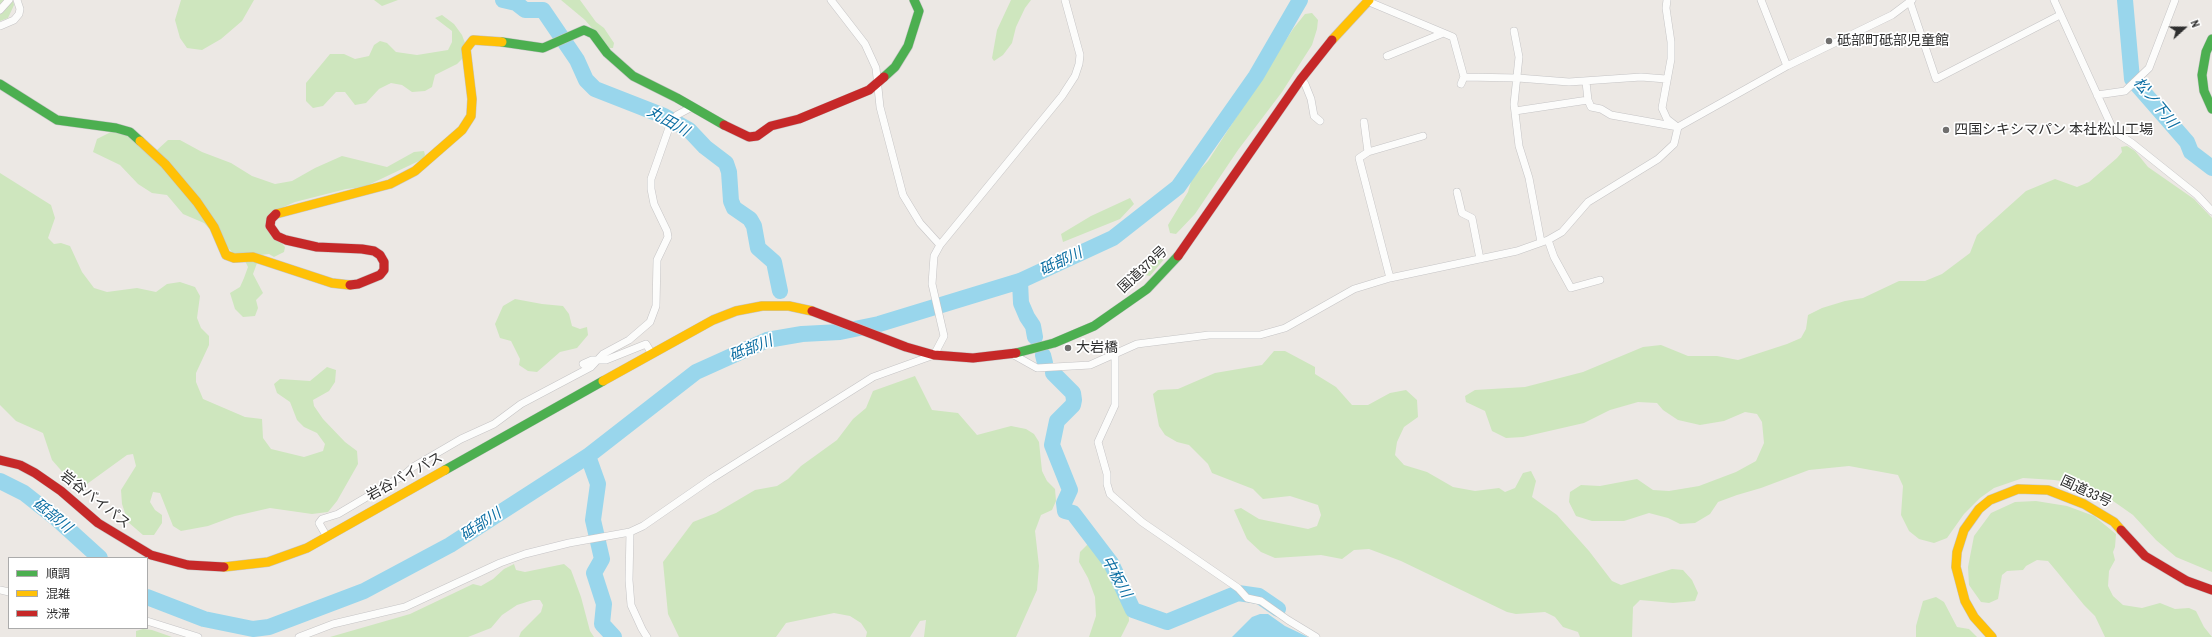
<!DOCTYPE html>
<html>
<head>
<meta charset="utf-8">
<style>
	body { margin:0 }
	#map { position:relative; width:2212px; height:637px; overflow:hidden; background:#ece8e4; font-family:"Archivo Narrow","Noto Sans JP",sans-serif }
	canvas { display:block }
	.legend { position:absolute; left:8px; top:557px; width:140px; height:72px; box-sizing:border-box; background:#fff; border:1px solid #ababab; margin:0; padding:5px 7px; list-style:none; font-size:12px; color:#2e2e2e }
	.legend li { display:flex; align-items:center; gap:8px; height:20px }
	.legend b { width:20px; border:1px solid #ababab }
	.north { position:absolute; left:2164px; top:8px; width:40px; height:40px; -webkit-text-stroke:3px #fff; paint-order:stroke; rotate:69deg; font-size:11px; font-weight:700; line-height:16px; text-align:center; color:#2e2e2e }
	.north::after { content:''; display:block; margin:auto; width:14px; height:18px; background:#2e2e2e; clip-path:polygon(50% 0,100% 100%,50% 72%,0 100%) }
</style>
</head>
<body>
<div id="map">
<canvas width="2212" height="637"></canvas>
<ul class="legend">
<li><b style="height:5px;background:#4caf50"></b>順調</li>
<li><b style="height:5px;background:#ffc107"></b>混雑</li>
<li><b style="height:5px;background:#c62828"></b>渋滞</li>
</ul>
<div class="north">N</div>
</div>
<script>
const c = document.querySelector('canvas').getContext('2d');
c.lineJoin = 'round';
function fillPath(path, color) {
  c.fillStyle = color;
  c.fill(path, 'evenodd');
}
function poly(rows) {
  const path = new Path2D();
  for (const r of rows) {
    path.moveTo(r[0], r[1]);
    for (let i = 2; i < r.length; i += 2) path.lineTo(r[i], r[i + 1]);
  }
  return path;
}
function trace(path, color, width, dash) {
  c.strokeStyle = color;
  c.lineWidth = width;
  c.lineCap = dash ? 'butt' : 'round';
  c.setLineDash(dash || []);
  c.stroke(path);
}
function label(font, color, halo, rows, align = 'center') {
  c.font = font + ' "Archivo Narrow","Noto Sans JP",sans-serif';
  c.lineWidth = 3.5;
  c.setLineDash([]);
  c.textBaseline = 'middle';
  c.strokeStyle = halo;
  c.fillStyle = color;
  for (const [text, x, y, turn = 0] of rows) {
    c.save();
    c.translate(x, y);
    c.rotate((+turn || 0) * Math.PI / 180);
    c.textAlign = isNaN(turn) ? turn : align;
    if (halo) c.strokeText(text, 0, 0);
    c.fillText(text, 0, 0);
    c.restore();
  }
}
const green = poly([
	[0,0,13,0,14,5,8,18,0,21],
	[181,0,254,0,242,21,221,39,202,50,187,48,180,38,175,20],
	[374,0,398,0,382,6],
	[561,0,580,0,596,22,604,28,614,43,613,48,609,48,585,20],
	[1011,0,1031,0,1025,8,1016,27,1012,43,1003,55,994,61,992,58,997,30],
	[1312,13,1318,20,1317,29,1312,45,1303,59,1282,92,1238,150,1195,214,1176,234,1170,233,1168,225,1188,192,1192,178,1208,161,1293,29,1305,14],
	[442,15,454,24,462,35,465,43,462,59,457,64,435,75,432,87,425,91,412,92,402,85,391,83,379,89,366,103,355,105,345,92,336,92,323,106,313,108,306,101,306,83,330,54,344,54,355,59,369,56,374,45,380,41,387,43,396,52,417,55,448,50,452,42,452,31,435,18],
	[113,131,128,135,150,149,157,150,168,140,180,140,202,152,231,163,252,176,275,184,292,181,315,168,342,156,387,167,414,152,424,151,425,155,423,159,364,187,346,189,295,202,272,212,278,239,285,247,284,252,274,257,269,254,260,255,253,274,263,293,256,300,258,308,255,316,243,317,235,309,230,293,240,287,244,278,248,267,244,259,233,253,204,223,183,214,167,195,152,193,138,184,120,165,93,152,97,139],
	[2127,146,2135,151,2148,167,2194,199,2212,218,2212,572,2176,557,2156,540,2133,515,2106,496,2074,483,2054,480,2023,478,1994,488,1980,498,1964,514,1947,538,1934,543,1919,539,1909,531,1901,515,1903,486,1898,475,1849,466,1809,470,1761,488,1737,495,1718,502,1710,514,1695,523,1680,524,1668,518,1649,513,1624,521,1592,521,1576,516,1569,502,1570,492,1581,485,1600,486,1637,479,1653,490,1669,491,1699,486,1736,472,1756,461,1764,443,1762,422,1757,414,1745,412,1724,421,1700,425,1678,420,1663,410,1657,403,1638,402,1610,410,1584,423,1523,437,1506,438,1492,431,1485,411,1466,402,1465,396,1475,390,1525,387,1583,372,1643,347,1661,345,1688,356,1717,356,1738,360,1787,344,1801,338,1806,329,1808,315,1822,308,1845,301,1863,298,1899,281,1925,281,1942,274,1970,253,1977,235,2026,191,2055,179,2077,187,2089,182,2117,158,2122,152,2121,147],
	[0,173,51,205,55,218,48,238,54,244,61,243,70,246,82,272,94,288,107,292,137,288,156,292,167,284,180,282,195,287,200,296,197,318,201,328,209,336,209,345,196,373,196,382,203,399,245,417,262,419,263,438,271,449,304,457,323,451,325,444,317,433,304,427,297,420,290,402,277,393,274,384,280,379,310,381,327,367,336,370,335,382,329,391,313,400,314,406,323,419,345,442,357,451,358,464,337,501,328,512,312,514,270,508,235,516,208,526,181,531,173,526,160,493,153,492,150,502,155,510,162,515,162,523,154,535,143,535,128,522,122,504,121,490,136,466,133,454,127,455,87,484,73,484,52,460,43,433,16,421,0,405],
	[1130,198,1134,204,1120,219,1063,242,1061,234,1091,216],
	[1162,251,1166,257,1150,276,1140,274,1144,263],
	[515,299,542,304,563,306,569,314,572,326,580,329,587,327,588,335,577,348,560,352,537,372,528,371,519,365,520,359,511,341,500,338,495,324,503,306],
	[1274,351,1285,351,1315,367,1315,374,1336,387,1352,405,1368,405,1390,393,1406,390,1417,400,1418,417,1404,427,1397,442,1395,455,1404,465,1427,472,1453,487,1475,491,1499,488,1505,492,1515,488,1523,473,1531,471,1536,481,1532,497,1557,515,1589,551,1612,581,1621,585,1672,569,1683,570,1692,580,1698,593,1695,601,1673,603,1640,600,1633,607,1632,637,1580,637,1578,632,1563,627,1555,617,1545,612,1516,614,1507,612,1401,561,1369,549,1354,550,1342,559,1321,555,1275,558,1261,552,1247,539,1234,510,1241,508,1259,519,1308,529,1317,526,1321,515,1318,505,1290,496,1263,499,1253,489,1212,473,1208,464,1189,445,1177,442,1165,435,1159,426,1153,394,1158,390,1178,389,1215,373,1262,365],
	[915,376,932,410,958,413,977,435,1011,426,1026,429,1034,434,1039,442,1042,471,1047,481,1055,489,1056,501,1052,510,1041,515,1035,531,1039,566,1037,590,1016,637,924,637,926,620,920,621,910,637,866,637,867,632,861,623,850,616,834,613,786,623,776,637,679,637,668,614,663,562,693,522,716,513,755,490,777,486,788,479,801,466,837,440,853,419,866,408,873,391],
	[2036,501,2067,506,2094,516,2116,534,2115,547,2113,552,2115,560,2109,571,2108,586,2113,596,2123,605,2142,608,2160,603,2175,609,2189,608,2196,611,2204,627,2212,637,2105,637,2095,616,2084,605,2058,573,2048,561,2037,560,2026,566,2023,570,2007,571,2002,575,1998,599,1989,603,1981,602,1969,585,1968,567,1974,536,1991,513,2015,502],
	[1088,544,1093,545,1117,580,1128,601,1129,621,1121,637,1089,637,1096,616,1095,597,1088,578,1079,562,1080,552],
	[514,564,516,570,525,572,564,564,571,570,581,597,590,631,594,637,519,637,521,632,541,612,543,605,540,600,533,600,517,605,502,615,491,628,468,637,330,637,410,614,473,584,481,586,493,579,504,569],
	[1936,597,1944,602,1957,627,1969,629,1977,637,1916,637,1916,626,1923,601],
	[143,629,152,630,172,637,136,637,136,631]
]);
const water = poly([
	[1260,614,1268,614,1285,626,1308,637,1232,637,1252,617]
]);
const river = poly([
	[503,0,516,3,525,10,543,10,577,60,586,80,595,89,664,116,689,130,705,147,726,163,729,172,731,201,734,208,750,219,754,226,758,248,774,262,780,291],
	[2125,0,2132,79,2187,142,2191,152,2212,168],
	[1020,281,1021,303,1027,317,1033,326,1035,337],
	[1043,355,1045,363],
	[1053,373,1073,393,1074,400,1073,405,1057,421,1052,445,1070,490,1064,503,1065,511,1073,513,1111,563,1133,610,1167,622,1238,593,1259,596,1278,609],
	[588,456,598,484,593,520,602,559,594,573,604,604,602,624,614,637],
	[0,481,24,493,57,519,100,558],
	[147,597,204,619,253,629,269,627,364,591,450,545,588,456,696,372,767,340,802,334,840,332,879,324,1020,281,1113,238,1178,187,1256,76,1300,0]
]);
const street = poly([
	[831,0,865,44,876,68,880,107,903,195,920,223,940,245],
	[1667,0,1666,8,1671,42,1671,59,1662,108,1667,119,1676,126],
	[1761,0,1787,66],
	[2054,0,2111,125,2118,134,2132,143,2197,195,2212,211],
	[1367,1,1453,37,1464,77,1461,84],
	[1910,2,1936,79,2060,15],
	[0,10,9,0],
	[0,26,14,20,19,14,20,9,17,0],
	[1514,31,1519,57,1514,104,1519,146,1529,178,1541,242],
	[1387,56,1441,34],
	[1464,77,1518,78,1569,82,1641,77,1666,79],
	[1301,79,1305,84,1311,99,1314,116,1320,121],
	[1586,82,1588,100,1591,107,1601,109,1611,115,1678,127,1787,66,1892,15,1912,0],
	[2097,95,2125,91,2149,68,2175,0],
	[1515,111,1588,100],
	[1364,122,1368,152],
	[1457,192,1462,213,1472,218,1480,259],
	[1548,240,1554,257,1571,288,1600,280],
	[1390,278,1359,158,1368,152,1423,136],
	[1012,354,1037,368,1090,365,1137,344,1209,335,1260,335,1285,328,1354,289,1390,278,1517,251,1548,240,1562,232,1588,202,1658,159,1674,144,1678,127],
	[1115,355,1115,405,1098,442,1107,474,1107,484,1110,494,1142,522,1238,588,1247,598,1261,601,1288,620,1316,637],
	[583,364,592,360,606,360,646,344,652,354],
	[630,532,629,580,631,605,642,629,647,637],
	[327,537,319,523,322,519,338,514,404,475,413,467,461,439,494,424,521,404,591,367,603,354,629,340,650,322,656,306,657,260,668,237,667,231,654,204,651,189,651,179,670,125,677,115,692,107],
	[0,590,9,592],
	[147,621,198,637],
	[299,637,333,624,405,607,500,563,525,554,569,543,630,532,643,526,711,479,873,377,934,355,944,336,932,284,934,256,940,245,1062,96,1075,76,1079,64,1080,55,1065,0]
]);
const fast = poly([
	[2212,39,2206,52,2202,75,2204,91,2212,109],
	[502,42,543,48,584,30,593,34,607,53,633,76,677,98,724,125],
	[884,77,895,67,908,46,919,11,914,0],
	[0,84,57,120,116,128,130,132,140,141],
	[1016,353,1054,343,1094,326,1147,289,1178,256],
	[445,470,603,381]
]);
const slow = poly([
	[1332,40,1369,0],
	[140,141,165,164,197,202,214,227,226,255,234,258,253,257,332,283,350,285],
	[276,214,390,184,415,171,462,130,471,116,472,99,466,49,473,40,502,42],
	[603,381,713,320,736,311,762,306,789,306,812,311],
	[224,567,268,562,307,548,445,470],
	[1992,637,1974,617,1965,601,1956,567,1957,552,1964,530,1979,509,1990,500,2018,489,2048,490,2084,504,2114,522,2121,530]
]);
const jam = poly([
	[724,125,749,137,757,136,771,126,799,119,869,90,884,77],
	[276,214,271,219,270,226,277,236,286,240,317,247,362,249,374,251,380,255,384,262,384,270,380,275,358,284,350,285],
	[1178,256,1301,79,1332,40],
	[812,311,906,347,934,355,973,358,1016,353],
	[0,460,20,465,35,473,61,491,98,523,151,555,188,565,224,567],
	[2121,530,2145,556,2187,581,2212,590]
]);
const markers = [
	[1829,41,4,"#706f6e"],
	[1946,130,4,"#706f6e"],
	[1068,348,4,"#706f6e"]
];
const poiNames = [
	["砥部町砥部児童館",1837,41],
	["四国シキシマパン 本社松山工場",1954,130],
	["大岩橋",1076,348]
];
const streetNames = [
	["国道379号",1143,270,-43],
	["岩谷バイパス",405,477,-29],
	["国道33号",2086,492,25],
	["岩谷バイパス",95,500,38]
];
const waterNames = [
	["松ノ下川",2155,103,51],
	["丸田川",668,122,29],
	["砥部川",1061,262,-25],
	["砥部川",751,349,-21],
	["砥部川",52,516,39],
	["砥部川",481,525,-33],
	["中板川",1116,577,61]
];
fillPath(green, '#cee6be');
fillPath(water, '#99d6ec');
trace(river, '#99d6ec', 16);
trace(street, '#c5c4c5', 8);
trace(fast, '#c5c4c5', 10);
trace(slow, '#c5c4c5', 10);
trace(jam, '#c5c4c5', 10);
trace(street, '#fcfcfb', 7);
trace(fast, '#4caf50', 9);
trace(slow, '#ffc107', 9);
trace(jam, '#c62828', 9);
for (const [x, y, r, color] of markers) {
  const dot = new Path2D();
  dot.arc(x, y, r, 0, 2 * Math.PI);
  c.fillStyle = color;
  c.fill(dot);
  trace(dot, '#fff', 1.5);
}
label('14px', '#2e2e2e', '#fff', poiNames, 'left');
label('14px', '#2e2e2e', '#fff', streetNames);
label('italic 15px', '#0d6fa3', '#fff', waterNames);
</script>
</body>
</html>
